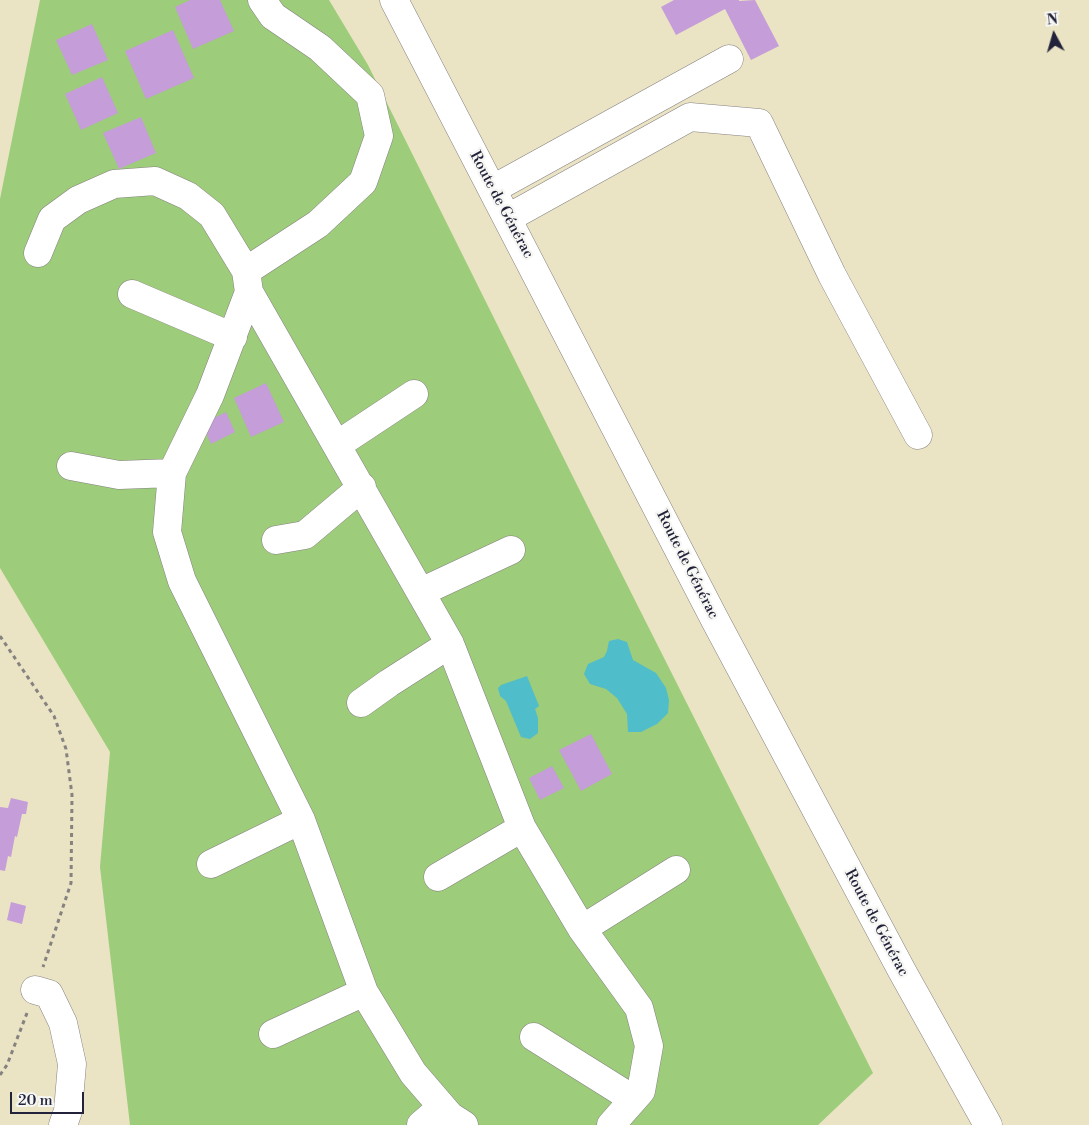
<!DOCTYPE html>
<html>
<head>
<meta charset="utf-8">
<style>
	body { margin:0 }
	#map { position:relative; width:1089px; height:1125px; overflow:hidden; background:#eae3c4; font-family:"Libre Bodoni",serif }
	canvas { display:block }
	.north { position:absolute; left:1029px; top:10px; width:50px; height:50px; -webkit-text-stroke:4px #f6f6f2; paint-order:stroke; rotate:354deg; font-size:14px; font-weight:700; line-height:20px; text-align:center; color:#22223b }
	.north::after { content:''; display:block; margin:auto; width:18px; height:22px; background:#22223b; clip-path:polygon(50% 0,100% 100%,50% 72%,0 100%) }
	.scale { position:absolute; left:10px; top:1092px; width:74px; height:22px; box-sizing:border-box; border:2px solid #22223b; border-top:0; padding-left:6px; font-size:15px; line-height:18px; white-space:nowrap; color:#22223b; -webkit-text-stroke:4px #f6f6f2; paint-order:stroke }
</style>
</head>
<body>
<div id="map">
<canvas width="1089" height="1125"></canvas>
<div class="north">N</div>
<div class="scale">20 m</div>
</div>
<script>
const c = document.querySelector('canvas').getContext('2d');
c.lineJoin = 'round';
function fillPath(path, color) {
  c.fillStyle = color;
  c.fill(path, 'evenodd');
}
function poly(rows) {
  const path = new Path2D();
  for (const r of rows) {
    path.moveTo(r[0], r[1]);
    for (let i = 2; i < r.length; i += 2) path.lineTo(r[i], r[i + 1]);
  }
  return path;
}
function trace(path, color, width, dash) {
  c.strokeStyle = color;
  c.lineWidth = width;
  c.lineCap = dash ? 'butt' : 'round';
  c.setLineDash(dash || []);
  c.stroke(path);
}
function label(font, color, halo, rows, align = 'center') {
  c.font = font + ' "Libre Bodoni",serif';
  c.lineWidth = 4.5;
  c.setLineDash([]);
  c.textBaseline = 'middle';
  c.strokeStyle = halo;
  c.fillStyle = color;
  for (const [text, x, y, turn = 0] of rows) {
    c.save();
    c.translate(x, y);
    c.rotate((+turn || 0) * Math.PI / 180);
    c.textAlign = isNaN(turn) ? turn : align;
    if (halo) c.strokeText(text, 0, 0);
    c.fillText(text, 0, 0);
    c.restore();
  }
}
const green = poly([
	[40,0,329,0,368,65,589,509,873,1073,818,1125,130,1125,100,867,110,752,0,568,0,199]
]);
const water = poly([
	[618,639,627,642,633,660,656,673,666,688,669,700,668,713,657,724,641,732,628,732,627,714,617,698,606,689,590,684,584,674,588,664,604,657,607,651,609,641],
	[527,676,539,706,535,709,538,718,538,733,530,739,521,737,506,701,500,696,498,688,501,685]
]);
const building = poly([
	[190,0,220,0,234,31,193,49,175,7],
	[674,0,739,0,739,1,755,0,779,46,751,60,725,9,676,35,661,7],
	[92,24,108,60,72,75,56,40],
	[173,30,194,78,146,99,125,51],
	[102,77,118,113,81,130,65,94],
	[141,117,156,153,119,169,103,133],
	[266,383,284,422,251,437,234,398],
	[226,412,235,432,211,444,202,424],
	[591,734,612,774,581,791,559,750],
	[552,766,564,788,540,800,529,778],
	[11,798,28,802,26,814,22,814,17,837,15,836,11,857,8,856,5,871,0,870,0,807,8,808],
	[11,902,26,906,22,924,7,920]
]);
const path = poly([
	[0,636,54,716,66,749,72,795,71,883,43,967],
	[0,1075,7,1065,27,1013]
]);
const minor = poly([
	[394,0,715,620,902,971,988,1125],
	[493,189,729,59],
	[508,218,690,117,759,123,832,275,918,435],
	[38,253,52,219,78,200,114,184,155,181,188,196,212,215,246,271,249,292,450,644,522,828,582,929,639,1008,649,1046,641,1091,611,1125],
	[246,271,318,224,363,182,379,136,370,95,320,48,273,16,262,0],
	[249,292,210,395,172,473,167,532,182,581,301,820,364,992,413,1073,450,1116,464,1125],
	[132,294,233,337],
	[337,445,414,394],
	[71,466,119,475,172,473],
	[276,540,305,535,362,487],
	[421,592,511,550],
	[361,703,389,683,450,644],
	[211,864,301,820],
	[438,877,522,828],
	[582,929,676,870],
	[35,990,49,994,63,1023,72,1064,68,1111,63,1125],
	[273,1034,364,992],
	[534,1037,633,1099],
	[421,1125,442,1107]
]);
const streetNames = [
	["Route de Générac",501,205,62],
	["Route de Générac",687,565,63],
	["Route de Générac",876,923,62]
];
fillPath(green, '#9dcc7a');
fillPath(water, '#50bdcb');
fillPath(building, '#c59dd8');
trace(minor, '#868280', 29);
trace(path, '#868280', 3, [4, 4]);
trace(minor, '#fff', 28);
label('15px', '#22223b', '#f6f6f2', streetNames);
</script>
</body>
</html>
